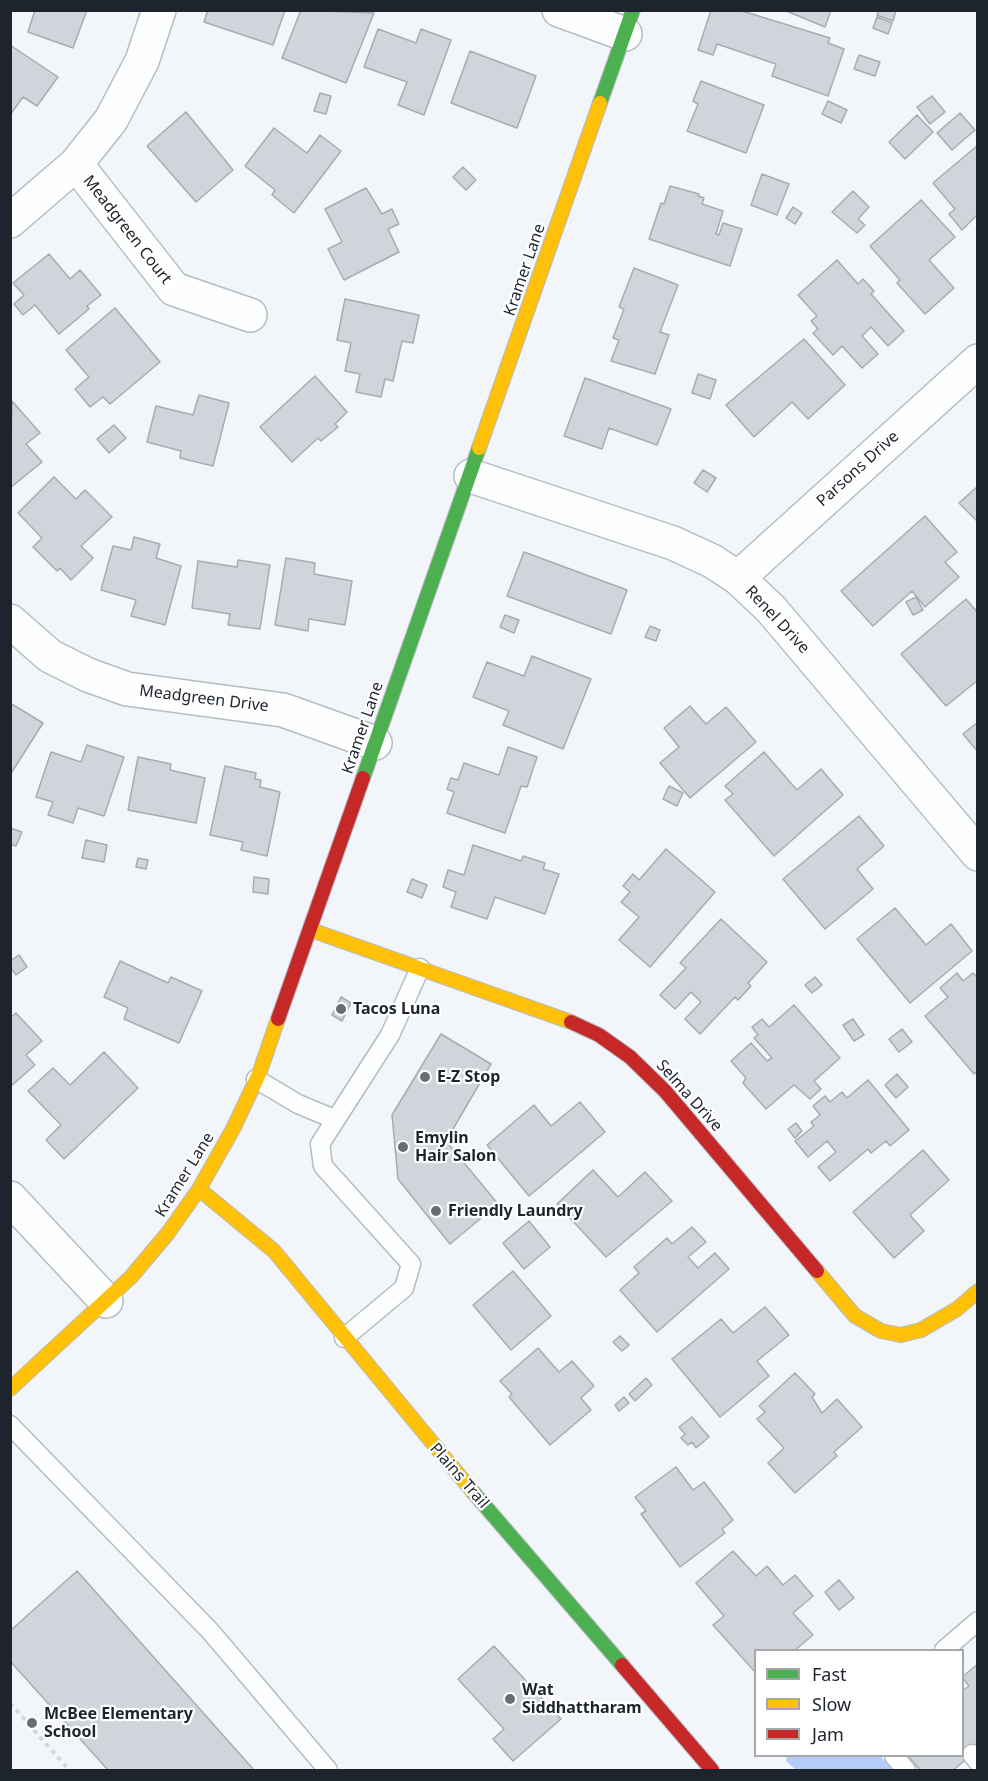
<!DOCTYPE html>
<html>
<head>
<meta charset="utf-8">
<style>
	body { margin:0 }
	#map { position:relative; width:988px; height:1781px; overflow:hidden; background:#f2f5fa; font-family:"Noto Sans",sans-serif }
	canvas { display:block }
	.frame { position:absolute; inset:0; border:12px solid #1e242d; pointer-events:none }
	.legend { position:absolute; left:754px; top:1649px; width:210px; height:108px; box-sizing:border-box; background:#fff; border:2px solid #a5a7ab; margin:0; padding:8px 10px; list-style:none; font-size:18px; color:#1e242d }
	.legend li { display:flex; align-items:center; gap:12px; height:30px }
	.legend b { width:30px; border:2px solid #a5a7ab }
</style>
</head>
<body>
<div id="map">
<canvas width="988" height="1781"></canvas>
<div class="frame"></div>
<ul class="legend">
<li><b style="height:8px;background:#4caf50"></b>Fast</li>
<li><b style="height:8px;background:#ffc107"></b>Slow</li>
<li><b style="height:8px;background:#c62828"></b>Jam</li>
</ul>
</div>
<script>
const c = document.querySelector('canvas').getContext('2d');
c.lineJoin = 'round';
function fillPath(path, color) {
  c.fillStyle = color;
  c.fill(path, 'evenodd');
}
function poly(rows) {
  const path = new Path2D();
  for (const r of rows) {
    path.moveTo(r[0], r[1]);
    for (let i = 2; i < r.length; i += 2) path.lineTo(r[i], r[i + 1]);
  }
  return path;
}
function trace(path, color, width, dash) {
  c.strokeStyle = color;
  c.lineWidth = width;
  c.lineCap = dash ? 'butt' : 'round';
  c.setLineDash(dash || []);
  c.stroke(path);
}
function label(font, color, halo, rows, align = 'center') {
  c.font = font + ' "Noto Sans",sans-serif';
  c.lineWidth = 4.5;
  c.setLineDash([]);
  c.textBaseline = 'middle';
  c.strokeStyle = halo;
  c.fillStyle = color;
  for (const [text, x, y, turn = 0] of rows) {
    c.save();
    c.translate(x, y);
    c.rotate((+turn || 0) * Math.PI / 180);
    c.textAlign = isNaN(turn) ? turn : align;
    if (halo) c.strokeText(text, 0, 0);
    c.fillText(text, 0, 0);
    c.restore();
  }
}
const water = poly([
	[787,1756,880,1756,893,1770,796,1770,786,1761]
]);
const building = poly([
	[35,10,87,10,73,48,28,32,35,10],
	[208,10,285,10,273,45,204,22,208,10],
	[301,10,374,13,346,83,282,58,301,10],
	[711,10,739,10,830,38,828,43,844,49,828,96,772,76,776,64,717,44,713,55,698,50,711,10],
	[784,10,831,10,825,27,784,10],
	[879,10,896,10,893,21,877,15,879,10],
	[877,17,892,23,888,34,873,28,877,17],
	[378,29,416,43,421,29,451,40,424,115,398,105,407,82,364,67,378,29],
	[10,45,58,77,37,106,23,97,10,115,10,45],
	[470,51,536,76,517,128,451,103,470,51],
	[859,55,880,62,875,76,854,69,859,55],
	[701,81,764,105,746,153,687,131,698,104,693,101,701,81],
	[320,93,331,96,326,114,314,111,320,93],
	[932,96,945,112,930,124,917,107,932,96],
	[828,101,847,110,841,123,822,114,828,101],
	[186,112,233,170,196,202,147,146,186,112],
	[960,113,975,130,952,150,937,133,960,113],
	[917,115,933,132,905,159,889,142,917,115],
	[274,128,307,153,320,135,341,151,294,213,272,195,275,190,245,166,274,128],
	[978,145,978,214,962,230,949,214,955,209,933,183,978,145],
	[463,167,476,180,466,190,453,177,463,167],
	[762,174,789,184,777,215,751,205,762,174],
	[670,186,699,194,698,196,704,198,702,204,723,211,716,234,719,235,723,223,742,229,730,266,649,239,661,203,664,204,670,186],
	[366,188,382,214,392,209,399,224,388,229,399,252,344,280,328,249,342,242,325,209,366,188],
	[853,191,869,207,858,219,865,225,857,233,832,212,853,191],
	[921,200,955,237,929,260,954,288,925,314,897,283,900,280,870,246,921,200],
	[793,207,802,213,795,224,786,218,793,207],
	[49,254,70,279,80,270,101,295,87,306,89,309,59,334,35,305,23,315,14,304,24,295,13,283,49,254],
	[837,260,858,284,863,279,874,291,871,294,904,331,888,346,871,327,862,336,878,354,862,368,842,346,833,355,813,333,818,329,811,321,817,316,798,295,837,260],
	[634,268,678,285,660,332,669,335,655,374,611,361,619,340,613,338,624,309,619,307,634,268],
	[345,299,419,315,413,343,402,341,393,381,385,379,381,397,356,392,360,374,345,371,351,343,337,340,345,299],
	[115,308,160,362,110,404,103,397,90,407,75,389,89,377,66,350,115,308],
	[804,339,845,385,808,419,792,402,754,437,726,405,804,339],
	[698,374,716,380,710,399,692,393,698,374],
	[315,376,347,412,335,424,338,427,321,441,318,438,292,462,260,427,315,376],
	[585,378,671,409,657,445,609,428,602,449,564,436,585,378],
	[199,395,229,403,213,466,180,458,181,451,147,442,156,406,193,415,199,395],
	[12,401,40,433,26,444,42,462,10,488,12,401],
	[114,425,126,438,109,453,97,439,114,425],
	[703,470,716,478,707,492,694,483,703,470],
	[54,477,76,499,85,490,112,517,81,546,93,558,71,580,60,568,57,571,33,547,42,538,18,513,54,477],
	[978,486,978,522,959,503,978,486],
	[925,516,957,552,945,562,959,577,925,607,912,591,873,626,841,591,925,516],
	[134,537,160,544,156,558,181,566,165,625,131,616,136,600,101,590,113,546,131,550,134,537],
	[524,552,627,590,611,634,507,596,524,552],
	[286,558,315,563,314,574,352,581,345,625,309,619,308,631,275,625,286,558],
	[238,560,270,565,260,629,228,625,230,614,192,608,198,561,237,567,238,560],
	[916,597,923,610,913,615,906,602,916,597],
	[966,599,978,613,978,680,946,706,901,654,966,599],
	[505,615,519,620,514,633,500,627,505,615],
	[650,626,660,630,656,641,645,637,650,626],
	[532,656,591,679,563,749,503,725,509,711,473,697,487,662,524,676,532,656],
	[10,703,43,723,10,775,10,703],
	[690,706,706,724,726,707,756,742,690,798,660,763,679,747,664,728,690,706],
	[978,722,978,752,963,734,978,722],
	[87,745,124,757,104,816,78,808,73,823,48,815,53,802,36,797,51,752,81,762,87,745],
	[508,747,537,757,527,787,521,786,505,833,447,813,454,792,447,789,451,778,458,780,464,763,499,775,508,747],
	[764,752,797,790,821,769,843,795,774,856,725,800,733,794,725,786,764,752],
	[138,757,171,764,170,770,205,778,196,823,128,810,138,757],
	[225,766,256,773,255,779,261,780,260,787,280,792,267,856,241,850,243,842,210,835,225,766],
	[669,786,683,793,677,806,663,799,669,786],
	[859,816,884,846,857,869,873,889,825,929,783,879,859,816],
	[10,828,22,832,16,846,10,844,10,828],
	[86,840,107,845,104,862,82,858,86,840],
	[473,845,521,861,523,856,545,863,543,869,559,874,545,914,495,897,487,919,451,907,456,892,443,887,448,870,464,875,473,845],
	[666,849,715,892,650,967,619,940,639,917,621,902,630,892,623,886,633,874,639,880,666,849],
	[138,858,148,860,146,869,136,867,138,858],
	[254,877,269,879,268,894,253,892,254,877],
	[412,879,427,885,422,898,407,892,412,879],
	[895,908,926,945,951,924,972,951,910,1003,857,939,895,908],
	[721,919,767,962,748,983,751,986,738,1000,735,997,700,1034,685,1019,701,1002,691,992,675,1009,660,995,686,968,680,963,721,919],
	[19,955,27,967,16,975,10,967,10,961,19,955],
	[120,961,168,983,171,977,202,991,179,1043,124,1019,128,1008,104,997,120,961],
	[957,973,963,981,973,973,978,978,978,1071,974,1074,925,1016,948,997,940,988,957,973],
	[815,977,822,985,812,993,805,985,815,977],
	[341,997,351,1003,342,1021,332,1015,341,997],
	[794,1005,840,1058,814,1081,821,1089,810,1099,794,1085,766,1109,743,1083,746,1078,731,1061,751,1043,767,1061,772,1058,754,1038,758,1035,752,1027,762,1019,769,1027,794,1005],
	[16,1013,42,1041,26,1055,35,1065,10,1087,10,1018,16,1013],
	[853,1019,864,1035,854,1041,843,1025,853,1019],
	[902,1029,912,1042,899,1052,889,1039,902,1029],
	[441,1034,491,1064,446,1141,498,1204,450,1244,398,1179,392,1115,441,1034],
	[104,1052,138,1088,64,1159,46,1140,61,1125,28,1091,53,1068,70,1085,104,1052],
	[897,1074,908,1087,896,1098,885,1085,897,1074],
	[868,1080,909,1130,890,1146,886,1141,871,1153,868,1149,830,1181,818,1167,836,1152,827,1141,808,1157,795,1141,814,1126,811,1122,820,1115,813,1106,825,1096,830,1102,842,1092,847,1098,868,1080],
	[580,1102,605,1132,529,1196,487,1145,534,1105,551,1126,580,1102],
	[796,1123,802,1131,795,1138,788,1129,796,1123],
	[923,1150,949,1180,910,1215,924,1231,894,1258,853,1212,923,1150],
	[593,1170,618,1197,645,1172,672,1201,606,1257,557,1204,593,1170],
	[529,1221,550,1247,524,1269,503,1243,529,1221],
	[692,1227,706,1242,688,1257,698,1268,715,1253,729,1269,657,1332,620,1290,639,1273,634,1267,667,1238,672,1244,692,1227],
	[513,1271,551,1316,511,1350,473,1305,513,1271],
	[765,1307,789,1335,757,1361,769,1376,720,1417,672,1359,721,1319,733,1333,765,1307],
	[620,1336,629,1345,622,1351,613,1342,620,1336],
	[538,1348,559,1372,572,1361,594,1386,581,1398,591,1410,550,1445,509,1397,512,1394,500,1381,538,1348],
	[795,1373,815,1394,812,1397,822,1413,837,1399,862,1427,834,1452,837,1456,795,1493,768,1463,784,1448,757,1419,765,1412,759,1406,795,1373],
	[646,1378,652,1385,635,1401,629,1394,646,1378],
	[624,1397,629,1403,619,1411,615,1405,624,1397],
	[692,1417,709,1437,696,1448,692,1442,688,1445,681,1438,685,1434,679,1427,692,1417],
	[676,1467,693,1490,704,1482,733,1520,722,1529,725,1533,680,1567,641,1514,646,1511,635,1497,676,1467],
	[733,1551,756,1576,767,1566,783,1585,795,1575,813,1596,793,1613,813,1635,795,1650,756,1650,756,1673,713,1625,724,1616,696,1583,733,1551],
	[77,1571,254,1770,108,1770,10,1661,10,1631,77,1571],
	[839,1580,854,1598,839,1610,825,1592,839,1580],
	[494,1646,561,1719,513,1761,493,1739,504,1729,458,1679,494,1646],
	[978,1664,978,1750,953,1770,920,1770,908,1756,962,1756,962,1691,969,1686,962,1677,978,1664]
]);
const path = poly([
	[10,1703,69,1770]
]);
const lane = poly([
	[256,1079,298,1104,334,1119],
	[344,1338,404,1288,411,1264,323,1166,320,1144,390,1035,420,968],
	[10,1425,211,1632,328,1770],
	[944,1650,978,1621],
	[972,1754,978,1762],
	[894,1756,906,1770]
]);
const street = poly([
	[559,10,625,34],
	[76,164,174,289,250,315],
	[10,221,76,164,111,120,142,61,159,10],
	[471,476,673,543,712,561,738,578,771,609,978,854],
	[738,578,978,361],
	[10,621,50,656,88,675,127,689,283,710,375,743],
	[10,1198,106,1301]
]);
const fast = poly([
	[600,103,633,10],
	[363,778,479,448],
	[473,1492,622,1665]
]);
const slow = poly([
	[479,448,600,103],
	[311,930,571,1022],
	[199,1189,274,1251,473,1492],
	[817,1271,855,1316,881,1331,901,1335,921,1330,957,1309,978,1291],
	[10,1389,131,1277,168,1233,199,1189,233,1129,259,1074,278,1019]
]);
const jam = poly([
	[278,1019,363,778],
	[571,1022,599,1035,630,1057,665,1091,817,1271],
	[622,1665,712,1770]
]);
const markers = [
	[341,1009,6,"#686d75"],
	[425,1077,6,"#686d75"],
	[403,1147,6,"#686d75"],
	[436,1211,6,"#686d75"],
	[510,1699,6,"#686d75"],
	[32,1723,6,"#686d75"]
];
const streetNames = [
	["Meadgreen Court",127,230,52],
	["Kramer Lane",525,270,-71],
	["Parsons Drive",858,469,-42],
	["Renel Drive",777,620,47],
	["Meadgreen Drive",204,699,7],
	["Kramer Lane",363,728,-71],
	["Selma Drive",689,1096,48],
	["Kramer Lane",185,1175,-58],
	["Plains Trail",459,1476,49]
];
const poiNames = [
	["Tacos Luna",353,1009],
	["E-Z Stop",437,1077],
	["Emylin",415,1138],
	["Hair Salon",415,1156],
	["Friendly Laundry",448,1211],
	["Wat",522,1690],
	["Siddhattharam",522,1708],
	["McBee Elementary",44,1714],
	["School",44,1732]
];
fillPath(water, '#b4ccf9');
fillPath(building, '#d0d5dc');
trace(building, '#a8abb2', 1.5);
trace(lane, '#b7bbc2', 21);
trace(street, '#b7bbc2', 36);
trace(fast, '#b7bbc2', 16);
trace(slow, '#b7bbc2', 16);
trace(jam, '#b7bbc2', 16);
trace(path, '#d7d8da', 4, [4.5, 4.5]);
trace(lane, '#fdfefe', 18);
trace(street, '#fdfefe', 33);
trace(fast, '#4caf50', 14);
trace(slow, '#ffc107', 14);
trace(jam, '#c62828', 14);
for (const [x, y, r, color] of markers) {
  const dot = new Path2D();
  dot.arc(x, y, r, 0, 2 * Math.PI);
  c.fillStyle = color;
  c.fill(dot);
  trace(dot, '#fff', 2);
}
label('16px', '#1e242d', '#fff', streetNames);
label('bold 16px', '#1e242d', '#fff', poiNames, 'left');
</script>
</body>
</html>
